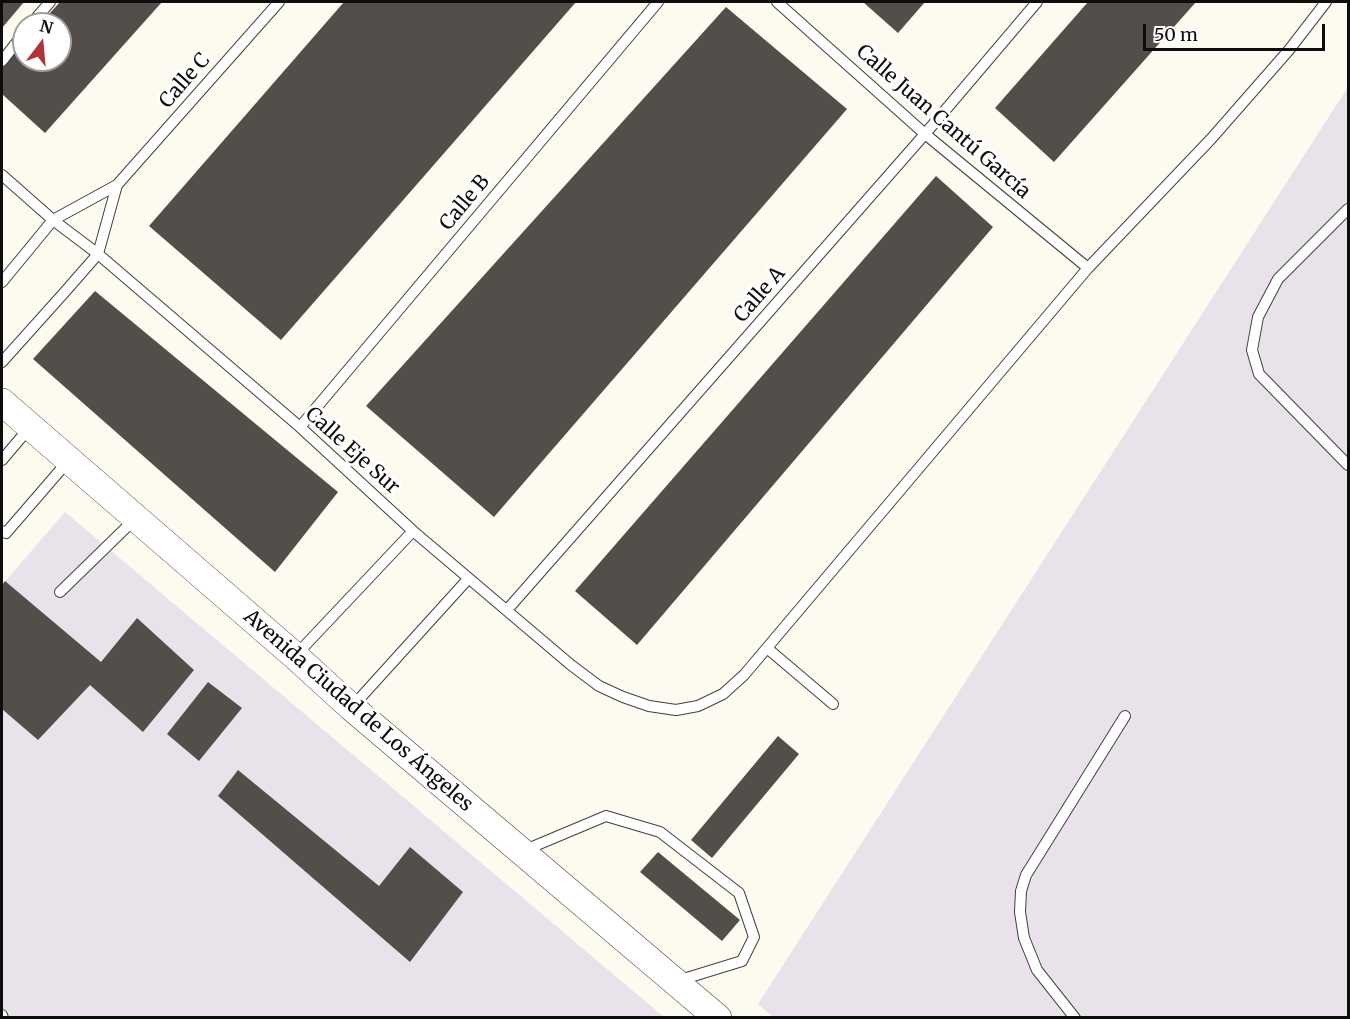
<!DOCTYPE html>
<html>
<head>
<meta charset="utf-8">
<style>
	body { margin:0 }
	#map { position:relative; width:1350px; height:1019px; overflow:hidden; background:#fdfaef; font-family:Merriweather,serif }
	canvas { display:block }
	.frame { position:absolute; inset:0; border:3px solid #0d0d0d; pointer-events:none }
	.north { position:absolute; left:12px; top:12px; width:60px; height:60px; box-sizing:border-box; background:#fff; border:2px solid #9e9e9e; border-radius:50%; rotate:16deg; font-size:16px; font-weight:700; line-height:24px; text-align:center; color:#0d0d0d }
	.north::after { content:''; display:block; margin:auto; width:21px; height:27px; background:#ae3439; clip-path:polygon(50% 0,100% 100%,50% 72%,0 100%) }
	.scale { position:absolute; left:1143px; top:24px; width:182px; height:27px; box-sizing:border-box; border:3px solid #0d0d0d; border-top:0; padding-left:8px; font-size:18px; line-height:21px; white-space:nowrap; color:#0d0d0d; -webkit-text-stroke:4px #fff; paint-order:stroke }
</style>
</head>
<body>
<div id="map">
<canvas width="1350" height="1019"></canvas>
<div class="frame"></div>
<div class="north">N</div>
<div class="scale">50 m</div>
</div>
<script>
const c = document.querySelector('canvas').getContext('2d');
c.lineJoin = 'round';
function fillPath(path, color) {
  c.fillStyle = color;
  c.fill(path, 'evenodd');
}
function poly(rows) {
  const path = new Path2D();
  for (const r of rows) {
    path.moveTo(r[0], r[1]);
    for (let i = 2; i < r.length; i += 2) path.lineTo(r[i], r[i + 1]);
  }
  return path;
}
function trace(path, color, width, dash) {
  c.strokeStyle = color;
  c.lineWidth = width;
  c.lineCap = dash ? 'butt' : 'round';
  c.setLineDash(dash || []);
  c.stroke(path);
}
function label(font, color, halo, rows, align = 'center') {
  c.font = font + ' Merriweather,serif';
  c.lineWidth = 6;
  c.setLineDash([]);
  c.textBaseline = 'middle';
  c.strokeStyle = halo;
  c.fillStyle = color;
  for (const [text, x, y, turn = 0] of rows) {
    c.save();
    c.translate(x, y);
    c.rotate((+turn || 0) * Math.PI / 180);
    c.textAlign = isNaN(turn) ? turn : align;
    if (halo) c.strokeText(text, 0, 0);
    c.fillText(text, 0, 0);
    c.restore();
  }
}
const industrial = poly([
	[1348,87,1348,1017,774,1018,758,1004],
	[65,512,664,1017,2,1018,2,585]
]);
const building = poly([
	[2,2,24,2,2,28],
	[60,2,162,2,45,133,2,94,2,68,24,43,24,60,60,60,60,24,40,24],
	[344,2,576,2,281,340,149,226],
	[863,2,925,2,898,33],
	[1088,2,1196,2,1054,162,995,108],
	[726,7,847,109,494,517,366,406],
	[936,176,993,227,637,645,575,591],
	[95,291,338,492,275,572,33,359],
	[5,581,101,662,137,618,194,670,143,732,90,685,38,740,2,709,2,585],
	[208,682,242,708,199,761,167,734],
	[778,736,799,754,712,858,691,840],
	[238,770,379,886,410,847,463,892,410,962,218,796],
	[658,852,740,920,722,941,640,872]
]);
const service = poly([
	[777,2,925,134,1088,268],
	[31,24,50,2],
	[2,61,24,33],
	[2,175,53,220,98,254,300,427,413,531,571,665,599,686,623,697,649,706,676,710,698,706,723,694,744,675,1088,268,1211,139,1289,50,1326,2],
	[1348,209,1278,279,1258,317,1252,350,1259,374,1348,465],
	[2,282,53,220,117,185,279,2],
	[2,362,63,294,98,254,117,185],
	[300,427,658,2],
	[2,460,30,427],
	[2,531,6,533,69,460],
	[60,592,136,518],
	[507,610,925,134,1037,2],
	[767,648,833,704],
	[296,655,413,531],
	[352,707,468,579],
	[525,850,606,816,660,832,739,893,754,937,742,961,677,981],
	[2,1015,3,1018],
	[1075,1018,1037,970,1024,938,1020,912,1021,891,1026,875,1125,716]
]);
const tertiary = poly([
	[2,402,295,656,351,707,718,1018]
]);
const streetNames = [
	["Calle C",185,81,-49],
	["Calle Juan Cantú García",943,122,41],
	["Calle B",465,203,-50],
	["Calle A",760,295,-49],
	["Calle Eje Sur",352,451,42],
	["Avenida Ciudad de Los Ángeles",358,711,41]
];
fillPath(industrial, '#eae2eb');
fillPath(building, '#544e4b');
trace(service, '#404040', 12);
trace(tertiary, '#404040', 28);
trace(service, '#fff', 10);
trace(tertiary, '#fff', 27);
label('20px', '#0d0d0d', '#fff', streetNames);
</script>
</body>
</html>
